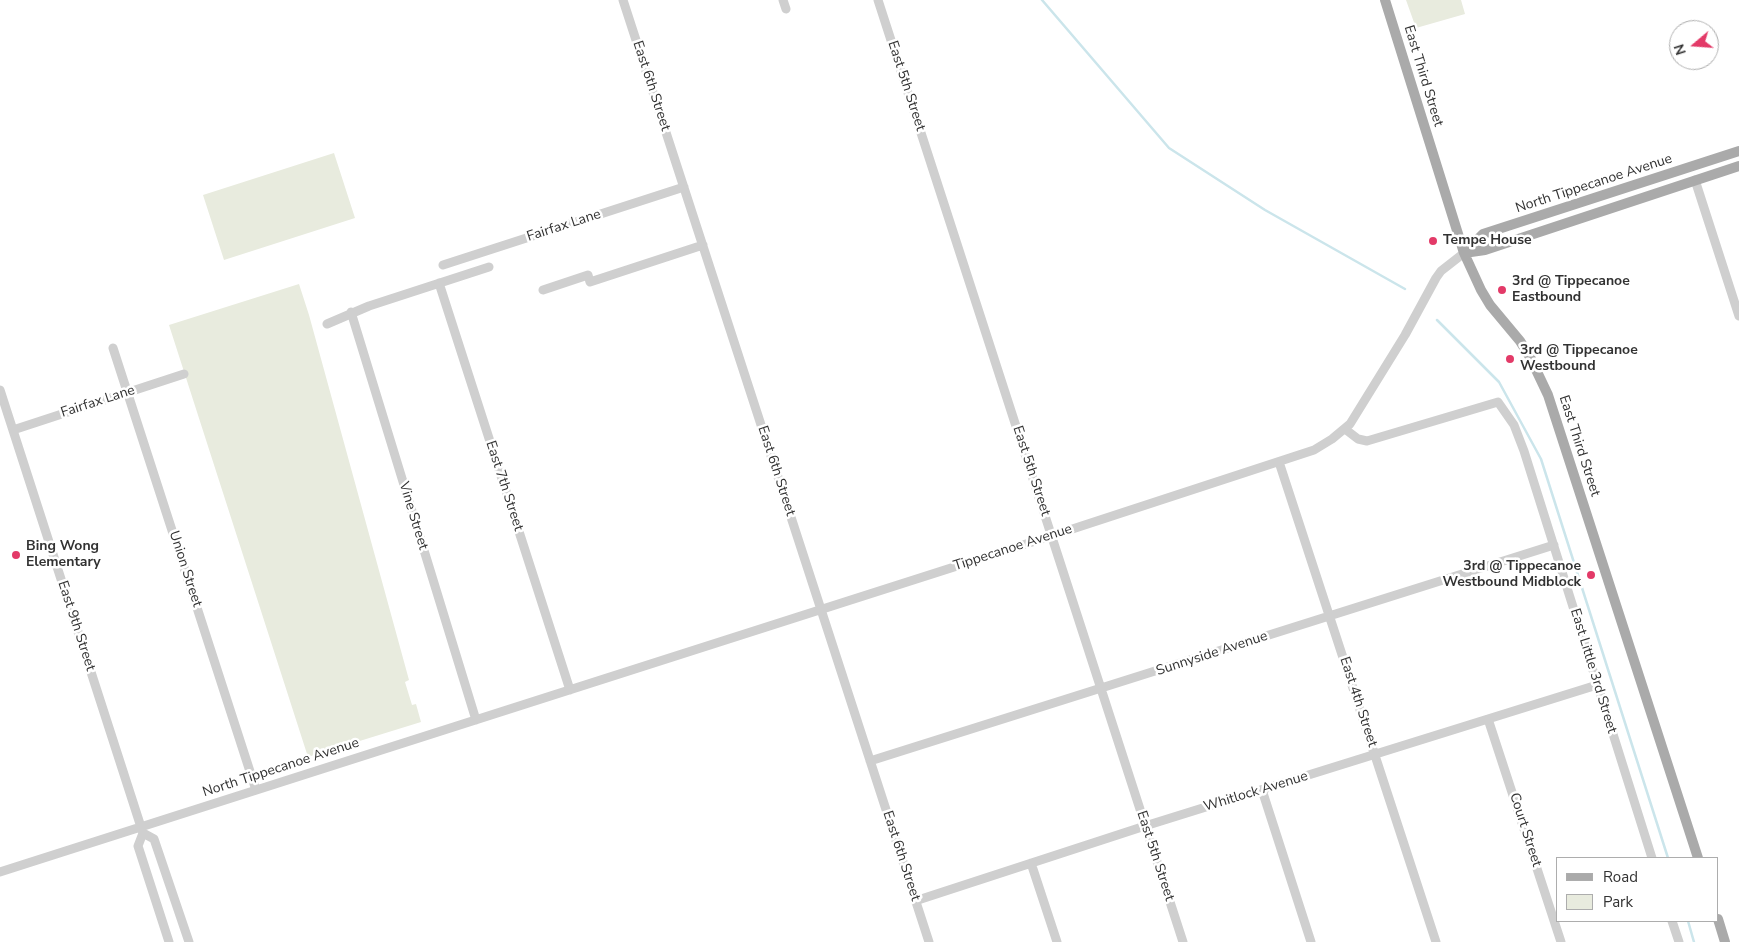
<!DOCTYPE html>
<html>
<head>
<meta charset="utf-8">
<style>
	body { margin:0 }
	#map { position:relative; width:1739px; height:942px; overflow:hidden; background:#fff; font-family:"Nunito Sans",sans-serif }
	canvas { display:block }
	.legend { position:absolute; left:1556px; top:857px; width:162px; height:65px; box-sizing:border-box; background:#fff; border:1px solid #adadad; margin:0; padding:6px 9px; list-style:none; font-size:15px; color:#323232 }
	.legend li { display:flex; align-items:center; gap:10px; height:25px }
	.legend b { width:25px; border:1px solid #adadad }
	.north { position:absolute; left:1669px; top:20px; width:50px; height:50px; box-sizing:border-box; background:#fff; border:1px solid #adadad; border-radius:50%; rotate:252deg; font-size:14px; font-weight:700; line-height:20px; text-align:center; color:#323232 }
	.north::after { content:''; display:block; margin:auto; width:18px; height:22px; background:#e33a68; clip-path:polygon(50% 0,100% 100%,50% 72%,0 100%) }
</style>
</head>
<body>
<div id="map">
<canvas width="1739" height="942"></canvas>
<ul class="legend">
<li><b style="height:6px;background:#aaa"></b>Road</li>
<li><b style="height:14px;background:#e8ebde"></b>Park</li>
</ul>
<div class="north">N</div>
</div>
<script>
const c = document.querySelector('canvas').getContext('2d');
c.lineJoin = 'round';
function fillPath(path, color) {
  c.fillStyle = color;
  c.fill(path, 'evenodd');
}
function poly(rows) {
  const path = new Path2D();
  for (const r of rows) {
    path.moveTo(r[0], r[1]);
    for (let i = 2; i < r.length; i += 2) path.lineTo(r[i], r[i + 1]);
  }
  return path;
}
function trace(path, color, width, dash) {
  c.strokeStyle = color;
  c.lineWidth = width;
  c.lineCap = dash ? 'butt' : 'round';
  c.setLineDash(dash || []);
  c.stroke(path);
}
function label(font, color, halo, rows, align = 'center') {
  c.font = font + ' "Nunito Sans",sans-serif';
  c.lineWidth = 5;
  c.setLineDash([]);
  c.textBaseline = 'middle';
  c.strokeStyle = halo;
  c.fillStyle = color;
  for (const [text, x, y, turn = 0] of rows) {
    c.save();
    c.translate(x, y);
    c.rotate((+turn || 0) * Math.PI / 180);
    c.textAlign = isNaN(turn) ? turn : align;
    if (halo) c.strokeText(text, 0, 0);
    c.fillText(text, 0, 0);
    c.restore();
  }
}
const green = poly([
	[1406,0,1461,0,1465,14,1416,28],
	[334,153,355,218,224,260,203,195],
	[299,284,309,315,409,680,405,682,412,705,416,704,421,722,308,757,169,325]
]);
const stream = poly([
	[1042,0,1169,148,1265,210,1405,289],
	[1437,320,1499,382,1541,459,1668,858],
	[1688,921,1694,942]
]);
const minor = poly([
	[623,0,929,942],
	[783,0,786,9],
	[878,0,1183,942],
	[1695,180,1739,316],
	[443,265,684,187],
	[439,283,570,690],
	[543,290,588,275,590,282,703,245],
	[351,312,476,720],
	[327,324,369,306,489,267],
	[113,348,256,790],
	[0,390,141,827,143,833,138,846,169,942],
	[1345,429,1358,439,1367,441,1498,402,1514,425,1524,451,1652,858],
	[13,430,184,374],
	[1279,462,1436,942],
	[1488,719,1561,942],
	[870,761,1554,545],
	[1262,790,1311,942],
	[143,833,154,839,189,942],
	[1031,863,1057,942],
	[0,872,1051,536,1314,450,1332,439,1350,424,1405,335,1436,278,1441,271,1464,253],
	[915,901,1145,826,1597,685],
	[1672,921,1679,942]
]);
const major = poly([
	[1385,0,1464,253,1481,290,1490,305,1520,341,1530,357,1548,395,1698,858],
	[1464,253,1483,234,1739,151],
	[1464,253,1485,250,1739,166],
	[1718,919,1725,942]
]);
const markers = [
	[1433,241,5,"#e33a68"],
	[1502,290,5,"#e33a68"],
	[1510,359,5,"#e33a68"],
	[16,555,5,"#e33a68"],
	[1591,575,5,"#e33a68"]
];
const streetNames = [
	["East Third Street",1423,76,73],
	["East 6th Street",651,86,72],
	["East 5th Street",906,86,72],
	["North Tippecanoe Avenue",1594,184,-18],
	["Fairfax Lane",564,226,-18],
	["Fairfax Lane",98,402,-18],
	["East Third Street",1579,446,72],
	["East 6th Street",776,471,72],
	["East 5th Street",1031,471,72],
	["East 7th Street",504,486,72],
	["Vine Street",413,516,73],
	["Tippecanoe Avenue",1013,548,-18],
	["Union Street",185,569,72],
	["East 9th Street",76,626,72],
	["Sunnyside Avenue",1212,654,-18],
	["East Little 3rd Street",1593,671,73],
	["East 4th Street",1358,702,72],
	["North Tippecanoe Avenue",281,768,-18],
	["Whitlock Avenue",1256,792,-17],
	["Court Street",1525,830,72],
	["East 6th Street",901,856,72],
	["East 5th Street",1155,856,72]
];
const poiNames = [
	["Tempe House",1443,241],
	["3rd @ Tippecanoe",1512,282],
	["Eastbound",1512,298],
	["3rd @ Tippecanoe",1520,351],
	["Westbound",1520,367],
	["Bing Wong",26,547],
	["Elementary",26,563],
	["3rd @ Tippecanoe",1581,567,"right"],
	["Westbound Midblock",1581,583,"right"]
];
fillPath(green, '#e8ebde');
trace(stream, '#cbe5eb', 2.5);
trace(minor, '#cfcfcf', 9);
trace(major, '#aaa', 10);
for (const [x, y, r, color] of markers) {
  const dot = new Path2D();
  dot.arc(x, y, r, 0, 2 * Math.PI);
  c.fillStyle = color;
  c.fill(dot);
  trace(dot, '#fff', 2);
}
label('14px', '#323232', '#fff', streetNames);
label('bold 14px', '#323232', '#fff', poiNames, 'left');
</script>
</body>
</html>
